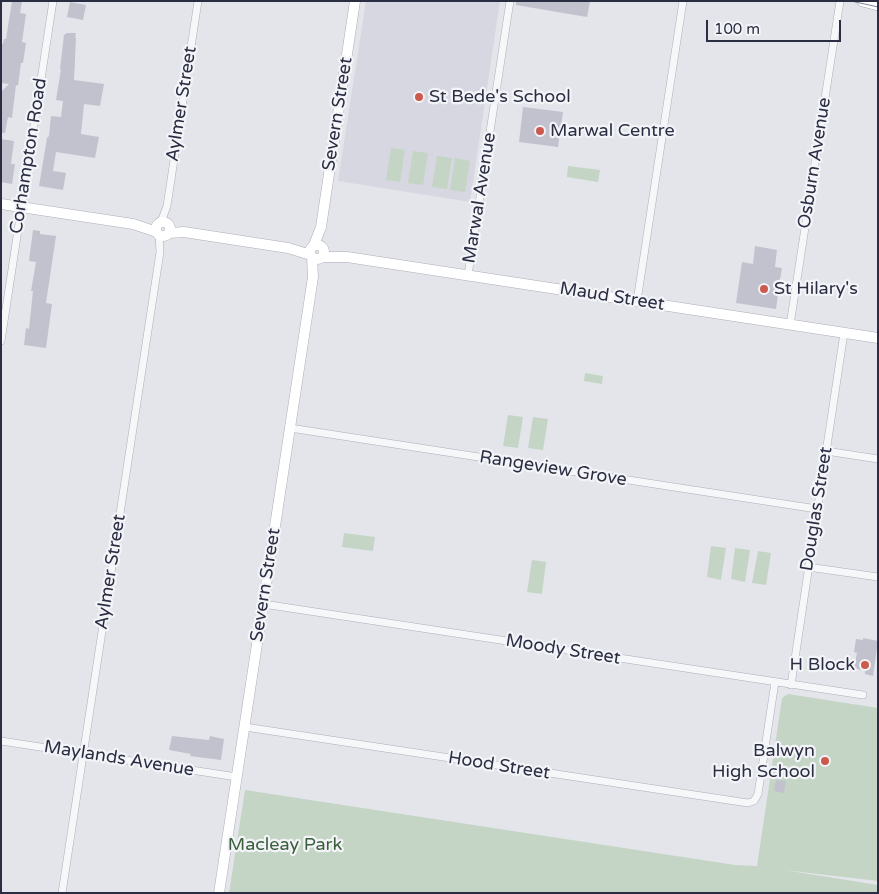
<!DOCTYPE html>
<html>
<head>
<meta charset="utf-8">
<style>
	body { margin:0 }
	#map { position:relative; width:879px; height:894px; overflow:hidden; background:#e3e5eb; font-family:"Varela Round",sans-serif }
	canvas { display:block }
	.frame { position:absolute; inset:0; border:2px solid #2b2e43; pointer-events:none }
	.scale { position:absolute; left:706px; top:20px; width:135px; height:22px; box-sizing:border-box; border:2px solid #2b2e43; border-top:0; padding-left:6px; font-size:15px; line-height:18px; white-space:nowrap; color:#2b2e43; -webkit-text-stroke:4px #f3f4f8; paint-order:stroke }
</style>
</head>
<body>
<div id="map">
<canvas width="879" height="894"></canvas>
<div class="frame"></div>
<div class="scale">100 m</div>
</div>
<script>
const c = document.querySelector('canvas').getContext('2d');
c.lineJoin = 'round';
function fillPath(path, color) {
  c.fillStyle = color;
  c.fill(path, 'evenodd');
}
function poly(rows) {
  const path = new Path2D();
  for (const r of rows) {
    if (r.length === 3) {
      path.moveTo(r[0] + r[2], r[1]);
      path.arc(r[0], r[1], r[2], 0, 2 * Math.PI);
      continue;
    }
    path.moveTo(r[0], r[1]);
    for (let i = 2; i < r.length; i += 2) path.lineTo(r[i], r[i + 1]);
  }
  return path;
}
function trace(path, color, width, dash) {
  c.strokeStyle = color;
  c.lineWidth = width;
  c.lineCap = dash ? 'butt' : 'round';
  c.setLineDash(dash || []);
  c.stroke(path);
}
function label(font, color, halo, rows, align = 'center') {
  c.font = font + ' "Varela Round",sans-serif';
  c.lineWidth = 4.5;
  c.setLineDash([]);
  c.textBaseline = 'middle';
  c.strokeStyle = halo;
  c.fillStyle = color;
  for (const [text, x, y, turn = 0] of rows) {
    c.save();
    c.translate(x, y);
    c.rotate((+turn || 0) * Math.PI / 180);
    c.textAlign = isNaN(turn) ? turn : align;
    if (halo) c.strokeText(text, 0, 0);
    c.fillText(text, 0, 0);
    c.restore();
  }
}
const built = poly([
	[366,1,500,1,470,202,338,181]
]);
const green = poly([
	[391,148,405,150,400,182,386,180],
	[413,151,428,153,423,185,408,183],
	[437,156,452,158,447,189,432,187],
	[455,158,470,161,465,192,450,190],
	[568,166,600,170,598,182,567,177],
	[585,373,603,376,602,384,584,381],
	[508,415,523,417,518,448,503,446],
	[533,417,548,419,543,450,528,448],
	[344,533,375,537,373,551,342,547],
	[711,546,726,548,721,580,707,577],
	[735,548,750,550,745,582,731,579],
	[758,551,771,553,766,585,752,583],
	[532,560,546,562,542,594,527,592],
	[788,694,878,708,878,881,784,870,878,885,878,893,229,893,245,790,735,865,757,866,782,698]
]);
const building = poly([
	[12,1,22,1,20,13,26,14,22,42,26,43,23,63,21,63,18,86,16,85,12,118,8,117,5,133,1,133,1,92,9,84,1,83,1,44,3,44,4,39,6,39],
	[516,1,590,1,587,17,516,5],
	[70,2,86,5,83,20,67,17],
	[67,33,76,33,75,38,76,38,74,80,104,84,100,106,84,104,81,134,99,137,95,158,56,152,53,171,66,173,63,190,39,186,47,138,49,136,51,116,61,117,63,101,56,100,61,69,60,69,64,35],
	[523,107,563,112,558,147,519,142],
	[1,139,14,141,11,164,15,164,12,184,1,182],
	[33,230,40,231,40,234,56,236,46,303,52,304,46,348,24,345,26,328,29,329,33,291,31,291,36,262,29,261],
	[755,246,777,250,775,267,782,268,778,291,782,294,778,295,776,309,736,303,742,262,753,264],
	[863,638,878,641,873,676,865,674,865,671,854,668,857,653,854,652,856,639,863,640],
	[172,736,209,740,210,736,224,739,221,760,190,756,191,754,169,750],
	[776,780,786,781,784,793,774,791]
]);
const street = poly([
	[161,222,167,206,198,1],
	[468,275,510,1],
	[637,301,683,1],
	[790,325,840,1],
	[1,341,53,1],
	[290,428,817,509],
	[826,451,878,459],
	[808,567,878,577],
	[263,604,863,695],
	[791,685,844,333],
	[245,727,748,803,754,801,758,794,775,682],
	[1,741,237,777],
	[62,893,160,252,159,234]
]);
const secondary = poly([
	[1,204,133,224,157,232],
	[163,229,7],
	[169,233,184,232,288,248,311,255],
	[317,252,7],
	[314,245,321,227,355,1],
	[322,257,347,257,878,338],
	[219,893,313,277,312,257]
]);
const primary = poly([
	[863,1,878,5]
]);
const tram = poly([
	[851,1,878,7]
]);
const markers = [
	[419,97,5,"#cc594d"],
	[540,131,5,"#cc594d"],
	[764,289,5,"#cc594d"],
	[865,665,5,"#cc594d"],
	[825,761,5,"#cc594d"]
];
const poiNames = [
	["St Bede's School",429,97],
	["Marwal Centre",550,131],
	["St Hilary's",774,289],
	["H Block",855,665,"right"],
	["Balwyn",815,751,"right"],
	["High School",815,772,"right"]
];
const streetNames = [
	["Aylmer Street",182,104,-81],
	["Severn Street",338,114,-81],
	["Corhampton Road",29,156,-81],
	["Osburn Avenue",815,163,-81],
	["Marwal Avenue",480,198,-81],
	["Maud Street",612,297,9],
	["Rangeview Grove",553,469,9],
	["Douglas Street",817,509,-81],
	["Aylmer Street",111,572,-81],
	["Severn Street",266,585,-81],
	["Moody Street",563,650,9],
	["Maylands Avenue",119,759,9],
	["Hood Street",499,766,9]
];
const parkNames = [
	["Macleay Park",285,845]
];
fillPath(built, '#d6d7e0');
fillPath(green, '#c5d5c5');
fillPath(building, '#c1c2ce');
trace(street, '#acaeb9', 8);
trace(secondary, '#acaeb9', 11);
trace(primary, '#a3a6b7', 12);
trace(street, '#f6f7f9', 7);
trace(secondary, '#fff', 10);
trace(primary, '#fff', 11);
trace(tram, '#7d8094', 1);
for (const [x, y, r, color] of markers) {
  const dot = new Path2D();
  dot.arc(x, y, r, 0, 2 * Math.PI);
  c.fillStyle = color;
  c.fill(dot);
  trace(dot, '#f3f4f8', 2);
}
label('18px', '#2b2e43', '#f3f4f8', poiNames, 'left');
label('18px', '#2b2e43', '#f3f4f8', streetNames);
label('18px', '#395f3b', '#f3f4f8', parkNames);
</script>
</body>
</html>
